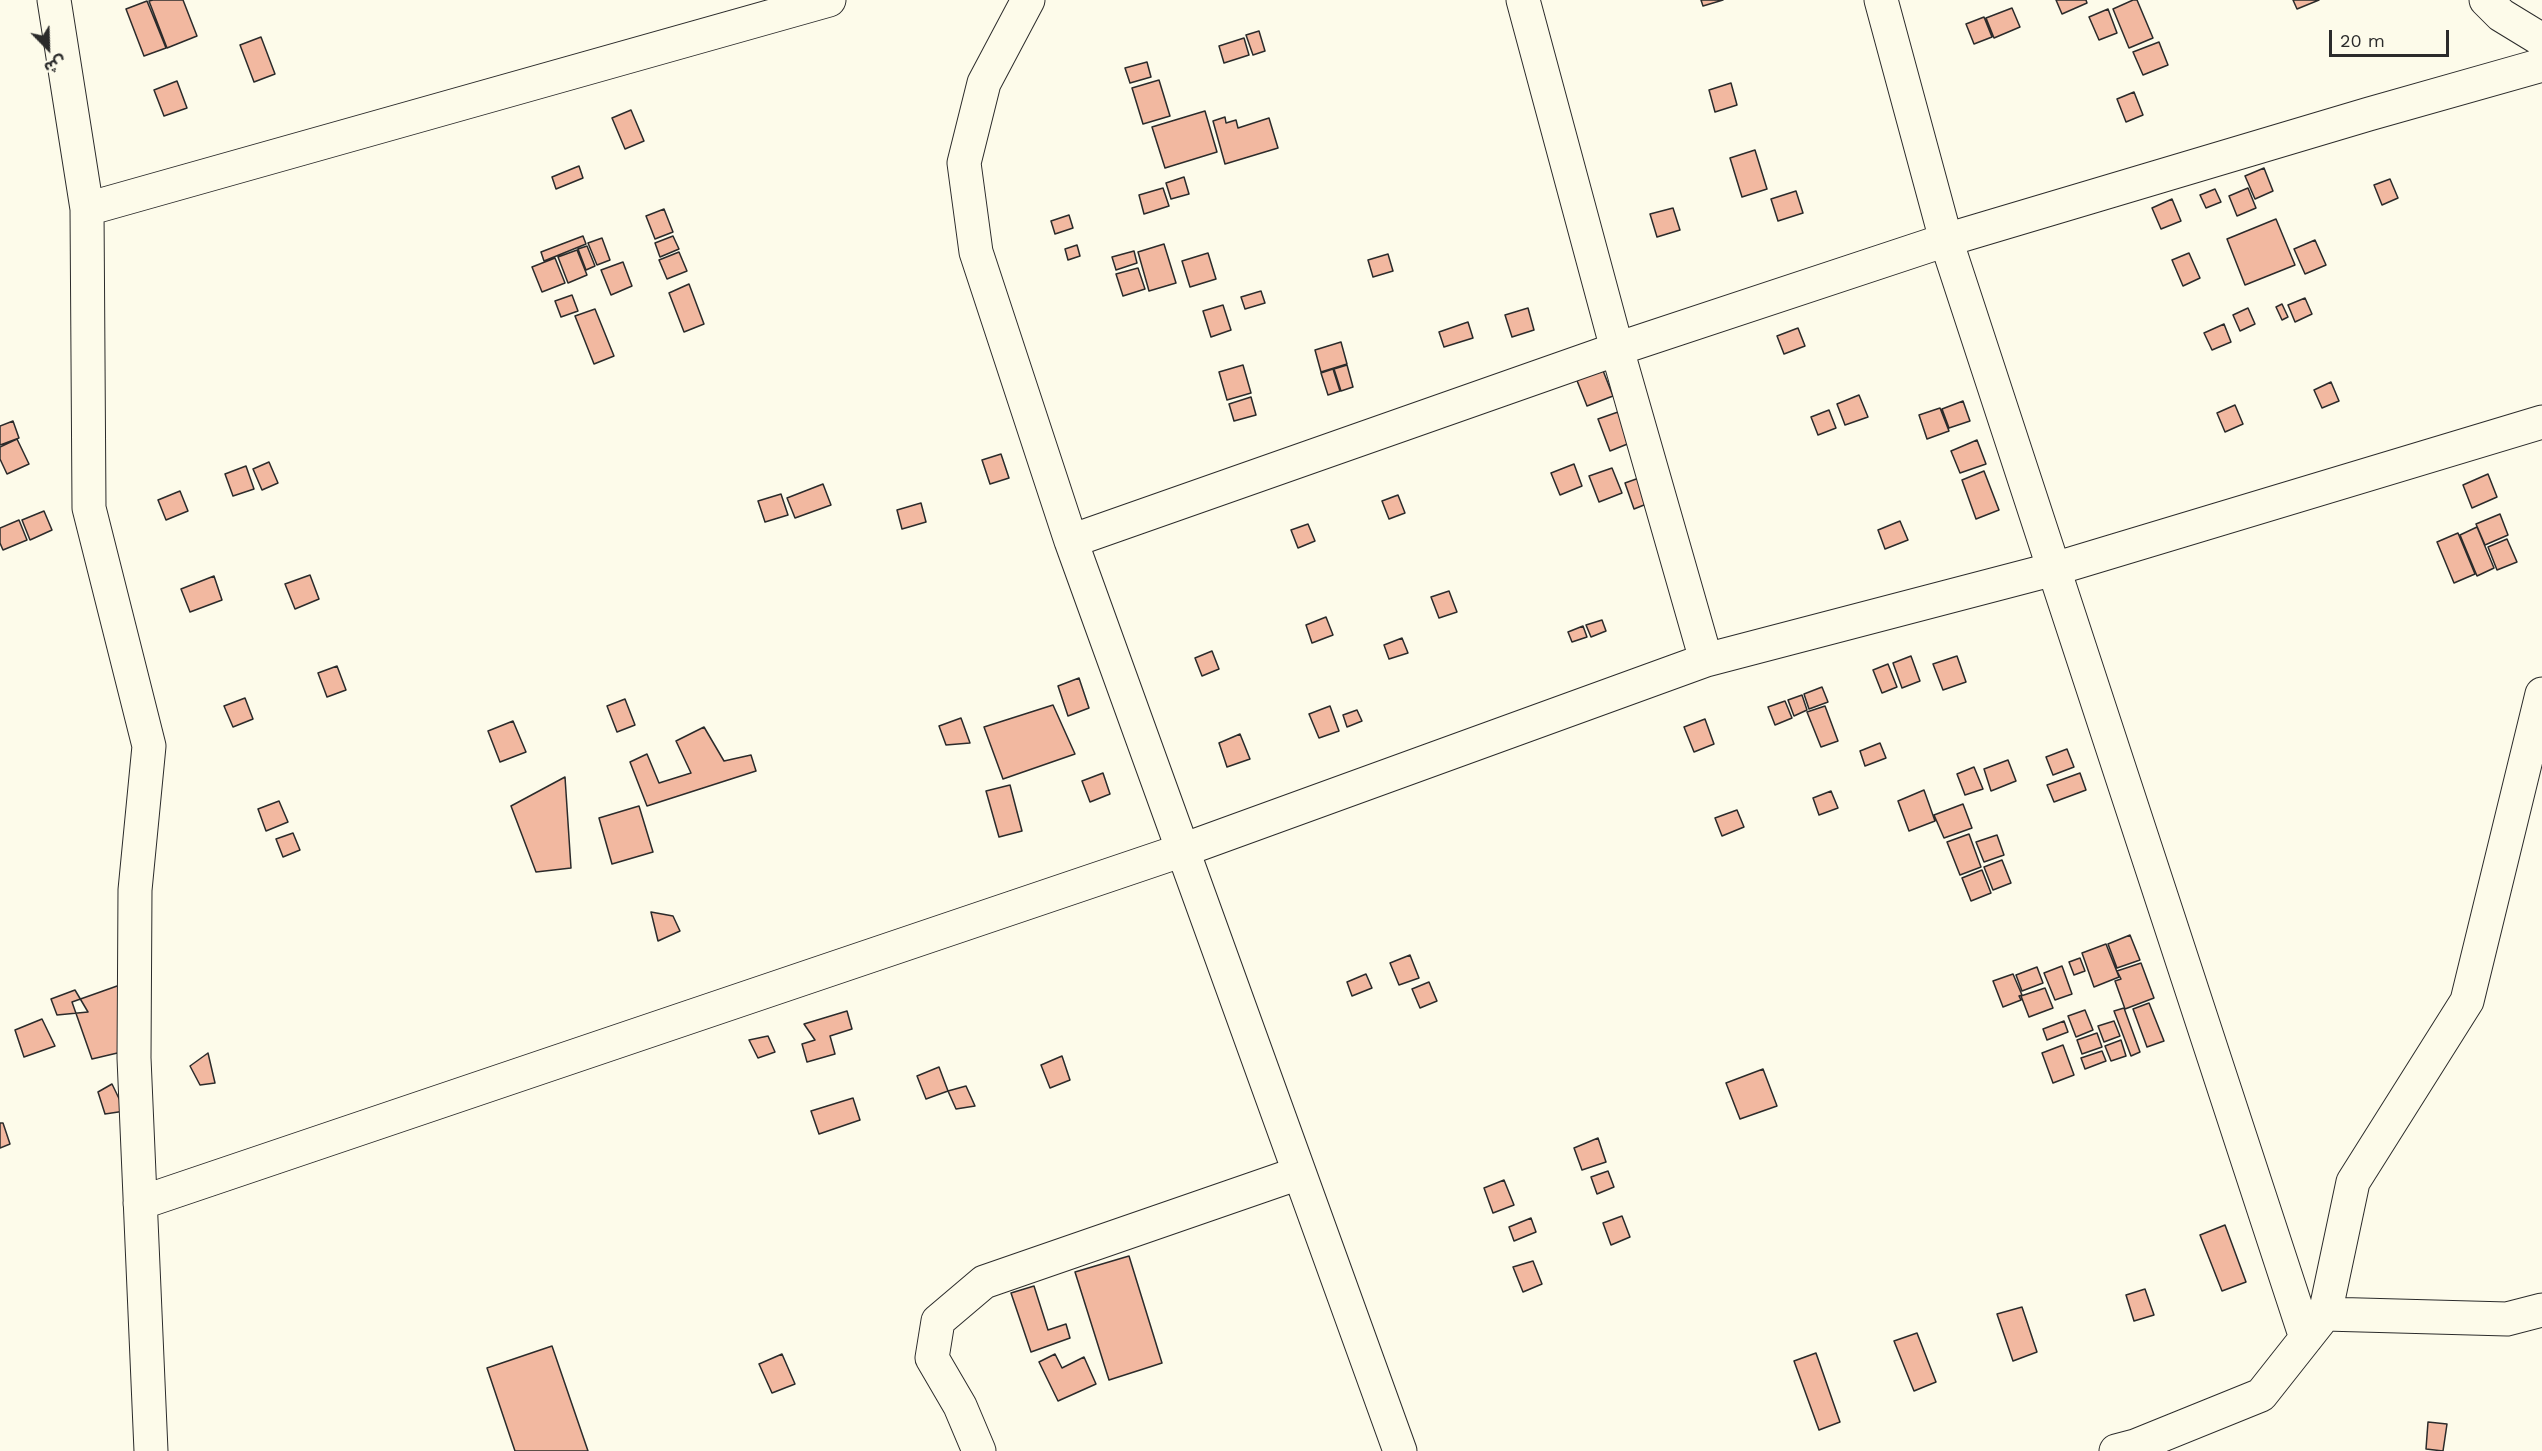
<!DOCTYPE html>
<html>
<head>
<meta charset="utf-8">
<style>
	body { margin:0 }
	#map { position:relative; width:2542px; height:1451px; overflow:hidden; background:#fdfbea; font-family:"Work Sans","Noto Sans Arabic",sans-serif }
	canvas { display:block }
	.north { position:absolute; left:18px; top:18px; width:60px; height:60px; -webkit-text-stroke:4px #fdfbea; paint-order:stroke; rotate:157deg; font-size:16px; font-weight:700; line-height:24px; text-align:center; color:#2b2b2b }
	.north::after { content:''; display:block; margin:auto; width:21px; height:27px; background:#2b2b2b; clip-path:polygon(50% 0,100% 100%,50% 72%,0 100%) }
	.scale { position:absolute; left:2329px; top:30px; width:120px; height:27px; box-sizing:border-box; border:3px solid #2b2b2b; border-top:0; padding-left:8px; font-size:18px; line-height:21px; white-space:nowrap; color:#2b2b2b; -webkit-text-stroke:4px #fdfbea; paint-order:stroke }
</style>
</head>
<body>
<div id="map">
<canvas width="2542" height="1451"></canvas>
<div class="north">ش</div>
<div class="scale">20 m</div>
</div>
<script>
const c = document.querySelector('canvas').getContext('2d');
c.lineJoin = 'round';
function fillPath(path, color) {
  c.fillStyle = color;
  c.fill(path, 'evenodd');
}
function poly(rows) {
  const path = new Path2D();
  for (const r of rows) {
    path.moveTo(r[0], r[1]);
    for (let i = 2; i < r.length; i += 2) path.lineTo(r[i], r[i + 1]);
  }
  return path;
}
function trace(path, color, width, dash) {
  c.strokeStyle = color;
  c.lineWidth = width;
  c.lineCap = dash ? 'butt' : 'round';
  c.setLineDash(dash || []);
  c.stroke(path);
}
const building = poly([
	[153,0,183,0,197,36,167,48,149,1,153,0],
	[1701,0,1723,0,1703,6,1701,0],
	[2056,0,2086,0,2087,3,2062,14,2056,0],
	[2133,0,2137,0,2153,38,2129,48,2113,9,2133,0],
	[2293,0,2319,0,2297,9,2293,0],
	[147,1,166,48,144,56,126,9,147,1],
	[2012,8,2020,27,1994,38,1986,18,2012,8],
	[2108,9,2117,33,2099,40,2089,17,2108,9],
	[1984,17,1992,37,1974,44,1966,24,1984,17],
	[1259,31,1265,51,1253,55,1246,35,1259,31],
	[261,37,275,74,254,82,240,45,261,37],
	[1244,38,1249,55,1224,63,1219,46,1244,38],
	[2159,42,2168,65,2143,75,2133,52,2159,42],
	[1147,62,1151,77,1130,83,1125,68,1147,62],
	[1159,80,1170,116,1143,124,1132,88,1159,80],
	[177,81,187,108,164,116,154,90,177,81],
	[1731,83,1737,105,1715,112,1709,90,1731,83],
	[2134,92,2143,115,2126,122,2117,99,2134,92],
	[631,110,644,141,625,149,612,118,631,110],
	[1205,111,1217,152,1165,168,1152,127,1205,111],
	[1225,117,1226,123,1236,120,1238,128,1269,118,1278,148,1225,164,1213,121,1225,117],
	[1755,150,1767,189,1742,197,1730,158,1755,150],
	[579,166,583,178,556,189,552,177,579,166],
	[2264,168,2273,191,2255,199,2245,176,2264,168],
	[1184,177,1189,194,1171,199,1166,183,1184,177],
	[2390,179,2398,198,2382,205,2374,185,2390,179],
	[1163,188,1169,206,1144,214,1139,195,1163,188],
	[2248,188,2256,208,2237,216,2229,196,2248,188],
	[2215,189,2221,202,2206,208,2200,195,2215,189],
	[1796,191,1803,213,1778,221,1771,199,1796,191],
	[2172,199,2181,221,2161,229,2152,208,2172,199],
	[1673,208,1680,230,1657,237,1650,214,1673,208],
	[664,209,673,232,655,239,646,216,664,209],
	[1069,215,1073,228,1055,234,1051,221,1069,215],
	[2276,219,2295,265,2245,285,2227,239,2276,219],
	[583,236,586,244,544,261,541,252,583,236],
	[673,236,679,249,660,257,655,243,673,236],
	[602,238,610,260,597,265,588,243,602,238],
	[2315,240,2326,265,2305,274,2294,249,2315,240],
	[1164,244,1176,283,1149,291,1138,252,1164,244],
	[1077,245,1080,256,1068,260,1065,249,1077,245],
	[587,246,595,266,586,270,578,249,587,246],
	[577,250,587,275,568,283,558,257,577,250],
	[1134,251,1137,263,1116,270,1112,257,1134,251],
	[679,252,687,271,667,279,659,260,679,252],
	[1208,253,1216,279,1190,287,1182,261,1208,253],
	[2189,253,2200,278,2183,286,2172,260,2189,253],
	[1388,254,1393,271,1373,277,1368,260,1388,254],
	[555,258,565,283,542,292,532,267,555,258],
	[623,262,632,286,611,295,601,270,623,262],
	[1138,268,1145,289,1123,296,1116,274,1138,268],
	[689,284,704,324,684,332,669,293,689,284],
	[1261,291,1265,303,1245,309,1241,297,1261,291],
	[572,295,578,311,561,317,555,301,572,295],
	[2305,298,2312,314,2295,322,2288,305,2305,298],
	[2282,304,2288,317,2282,320,2276,307,2282,304],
	[1223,305,1231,330,1211,337,1203,311,1223,305],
	[1528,308,1534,330,1512,337,1505,315,1528,308],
	[2248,308,2255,324,2240,331,2233,315,2248,308],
	[595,309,614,356,594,364,575,316,595,309],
	[1468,322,1473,338,1444,347,1439,332,1468,322],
	[2224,324,2231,342,2212,350,2204,333,2224,324],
	[1798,328,1805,346,1784,354,1777,336,1798,328],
	[1341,342,1347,364,1321,372,1315,350,1341,342],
	[1600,363,1613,396,1587,406,1574,373,1600,363],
	[1243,365,1251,393,1227,400,1219,372,1243,365],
	[1347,365,1353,387,1341,391,1334,369,1347,365],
	[1333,369,1340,391,1328,395,1321,373,1333,369],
	[2331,382,2339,401,2322,408,2314,390,2331,382],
	[1859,395,1868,417,1845,425,1837,404,1859,395],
	[1251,397,1256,415,1234,421,1229,404,1251,397],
	[1963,401,1970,421,1949,428,1942,409,1963,401],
	[2235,405,2243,424,2225,432,2217,413,2235,405],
	[1940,408,1949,431,1927,439,1919,415,1940,408],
	[1829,410,1836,428,1818,435,1811,417,1829,410],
	[1618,412,1630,443,1610,451,1598,419,1618,412],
	[13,421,19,438,0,445,0,426,13,421],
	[17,439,29,464,7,474,0,459,0,447,17,439],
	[1977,440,1986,464,1960,473,1951,451,1977,440],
	[1001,454,1009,478,990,484,982,460,1001,454],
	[269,462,278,483,262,490,253,469,269,462],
	[1574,464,1582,486,1560,495,1551,473,1574,464],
	[246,466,254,489,233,496,225,474,246,466],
	[1612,468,1622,493,1599,502,1589,476,1612,468],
	[1984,471,1999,510,1976,519,1962,480,1984,471],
	[2488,474,2497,497,2472,508,2463,485,2488,474],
	[1639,478,1649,503,1634,509,1625,483,1639,478],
	[823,484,831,505,795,518,787,498,823,484],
	[180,491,188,511,166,520,158,500,180,491],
	[781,494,788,515,765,522,758,501,781,494],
	[1398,495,1405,513,1389,519,1382,501,1398,495],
	[921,503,926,522,902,529,897,510,921,503],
	[44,511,52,530,30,540,22,520,44,511],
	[2500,514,2508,535,2485,545,2476,524,2500,514],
	[19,520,27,540,3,550,0,543,0,528,19,520],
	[1900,521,1908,540,1885,549,1878,530,1900,521],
	[1308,524,1315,541,1298,548,1291,530,1308,524],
	[2477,527,2494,568,2477,576,2460,535,2477,527],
	[2458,533,2475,574,2454,583,2437,542,2458,533],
	[2507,539,2517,562,2497,570,2488,547,2507,539],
	[310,575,319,599,295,609,285,584,310,575],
	[214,576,222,600,190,612,181,589,214,576],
	[1449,591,1457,612,1439,618,1431,597,1449,591],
	[1326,617,1333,635,1312,643,1306,625,1326,617],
	[1602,620,1606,631,1591,637,1586,625,1602,620],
	[1583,626,1587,637,1572,642,1568,632,1583,626],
	[1402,638,1408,653,1389,659,1384,645,1402,638],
	[1212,651,1219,669,1202,676,1195,658,1212,651],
	[1911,656,1920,681,1902,688,1893,663,1911,656],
	[1957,656,1966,682,1943,690,1933,664,1957,656],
	[1888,664,1897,687,1882,693,1873,670,1888,664],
	[337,666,346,690,327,697,318,673,337,666],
	[1079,678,1089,708,1068,716,1058,686,1079,678],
	[1822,687,1828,702,1809,709,1804,694,1822,687],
	[1802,695,1807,710,1794,716,1788,700,1802,695],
	[245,698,253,719,233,727,224,706,245,698],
	[625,699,635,725,617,732,607,706,625,699],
	[1785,701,1792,718,1775,725,1768,707,1785,701],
	[1053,705,1075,754,1003,779,984,727,1053,705],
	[1330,706,1339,731,1319,738,1309,714,1330,706],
	[1825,706,1838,741,1821,747,1807,712,1825,706],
	[1357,710,1362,721,1347,727,1343,715,1357,710],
	[961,718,970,743,946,745,939,726,961,718],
	[1705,719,1714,744,1694,752,1684,727,1705,719],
	[513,721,526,752,500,762,488,731,513,721],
	[704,727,724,761,751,755,756,771,647,806,630,762,647,754,659,783,691,773,676,741,704,727],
	[1240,734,1250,759,1227,767,1219,743,1240,734],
	[1880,743,1886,758,1865,766,1860,751,1880,743],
	[2067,749,2074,767,2053,775,2046,757,2067,749],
	[2008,760,2016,781,1991,791,1984,769,2008,760],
	[1974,767,1983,789,1965,795,1957,774,1974,767],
	[1103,773,1110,794,1090,802,1082,781,1103,773],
	[2080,773,2086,790,2054,802,2047,785,2080,773],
	[565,777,571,868,536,872,511,806,565,777],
	[1010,785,1022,831,999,837,986,791,1010,785],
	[1924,790,1935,821,1909,831,1898,801,1924,790],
	[1831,791,1838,808,1819,815,1813,798,1831,791],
	[279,801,288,822,266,831,258,809,279,801],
	[1963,804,1972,828,1944,838,1934,815,1963,804],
	[639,806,653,852,612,864,599,818,639,806],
	[1737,810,1744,827,1722,836,1715,818,1737,810],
	[293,833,300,850,283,857,276,839,293,833],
	[1969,834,1981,867,1960,875,1947,842,1969,834],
	[1997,835,2004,855,1984,862,1976,842,1997,835],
	[2002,860,2011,883,1993,890,1984,867,2002,860],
	[1982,870,1991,893,1971,901,1962,878,1982,870],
	[651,912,673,916,680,931,658,941,651,912],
	[2130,935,2140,960,2117,968,2108,944,2130,935],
	[2106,944,2119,977,2094,987,2082,953,2106,944],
	[1410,955,1419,978,1399,985,1390,963,1410,955],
	[2080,958,2085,971,2074,975,2069,962,2080,958],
	[2141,963,2154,998,2125,1009,2115,981,2121,979,2117,971,2141,963],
	[2062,966,2072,994,2055,1000,2044,973,2062,966],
	[2037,967,2043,983,2022,991,2016,975,2037,967],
	[1366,974,1372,988,1352,996,1347,982,1366,974],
	[2013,974,2022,995,2019,996,2021,1000,2003,1007,1993,981,2013,974],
	[134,980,147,1046,92,1059,72,1002,134,980],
	[1429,982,1437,1001,1420,1008,1412,989,1429,982],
	[2045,988,2053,1008,2029,1017,2021,996,2045,988],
	[75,990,88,1012,57,1015,51,999,75,990],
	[2149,1003,2164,1041,2147,1047,2133,1009,2149,1003],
	[2124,1008,2140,1052,2131,1056,2114,1011,2124,1008],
	[2085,1010,2093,1030,2076,1037,2068,1016,2085,1010],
	[847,1011,852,1029,830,1036,835,1054,807,1062,802,1044,815,1040,804,1024,847,1011],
	[42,1019,55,1046,24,1057,15,1030,42,1019],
	[2064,1021,2068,1032,2047,1040,2043,1029,2064,1021],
	[2114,1021,2120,1036,2104,1042,2098,1026,2114,1021],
	[2097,1033,2102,1047,2082,1054,2077,1040,2097,1033],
	[768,1036,775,1052,758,1058,749,1040,768,1036],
	[2121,1040,2126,1056,2111,1061,2105,1046,2121,1040],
	[2063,1045,2074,1075,2053,1083,2042,1053,2063,1045],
	[2102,1051,2106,1061,2085,1069,2081,1058,2102,1051],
	[208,1053,215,1083,200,1085,190,1066,208,1053],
	[1062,1056,1070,1080,1050,1088,1041,1065,1062,1056],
	[939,1067,948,1091,926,1099,917,1076,939,1067],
	[1763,1069,1777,1106,1740,1119,1726,1083,1763,1069],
	[112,1084,125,1111,105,1114,98,1092,112,1084],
	[966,1086,975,1106,956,1109,948,1091,966,1086],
	[853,1098,860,1120,819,1134,811,1111,853,1098],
	[0,1123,3,1123,10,1144,0,1148,0,1123],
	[1598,1138,1606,1162,1582,1170,1574,1148,1598,1138],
	[1608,1171,1614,1187,1597,1194,1591,1177,1608,1171],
	[1504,1180,1514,1205,1493,1213,1484,1188,1504,1180],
	[1622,1216,1630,1237,1611,1245,1603,1223,1622,1216],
	[1531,1218,1536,1232,1514,1241,1509,1227,1531,1218],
	[2225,1225,2246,1282,2222,1291,2200,1235,2225,1225],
	[1129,1256,1162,1363,1109,1380,1075,1272,1129,1256],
	[1533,1261,1542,1284,1523,1292,1513,1267,1533,1261],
	[1034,1286,1048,1330,1066,1324,1070,1338,1031,1352,1011,1293,1034,1286],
	[2145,1289,2154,1315,2134,1321,2126,1295,2145,1289],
	[2022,1307,2037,1352,2013,1361,1997,1314,2022,1307],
	[1917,1333,1936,1382,1914,1391,1894,1341,1917,1333],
	[552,1346,588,1451,515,1451,487,1368,552,1346],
	[1816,1353,1840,1422,1819,1430,1794,1361,1816,1353],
	[782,1354,795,1384,772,1393,759,1364,782,1354],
	[1055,1354,1062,1368,1084,1357,1096,1384,1058,1401,1039,1362,1055,1354],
	[2428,1422,2447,1424,2443,1451,2426,1449,2428,1422]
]);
const minor = poly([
	[54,0,87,209,89,508,149,746,135,890,134,1058,151,1451],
	[1028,0,984,83,964,163,976,252,1071,541,1400,1451],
	[1523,0,1617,349,1706,660],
	[1881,0,1946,240,2306,1338],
	[2486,0,2501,15,2542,40],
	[87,209,829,0],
	[1071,541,1617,349,1946,240,2369,114,2542,65],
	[140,1203,1183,850,1706,660,2054,569,2542,422],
	[2325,1314,2507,1319,2542,1310],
	[979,1451,960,1406,932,1358,938,1321,984,1282,1299,1173],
	[2116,1451,2135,1446,2261,1395,2325,1314,2353,1182,2467,1001,2542,694]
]);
fillPath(building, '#f2b8a0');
trace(building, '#2b2b2b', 1.5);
trace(minor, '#2b2b2b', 35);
trace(minor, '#fdfbea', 33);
</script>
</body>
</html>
